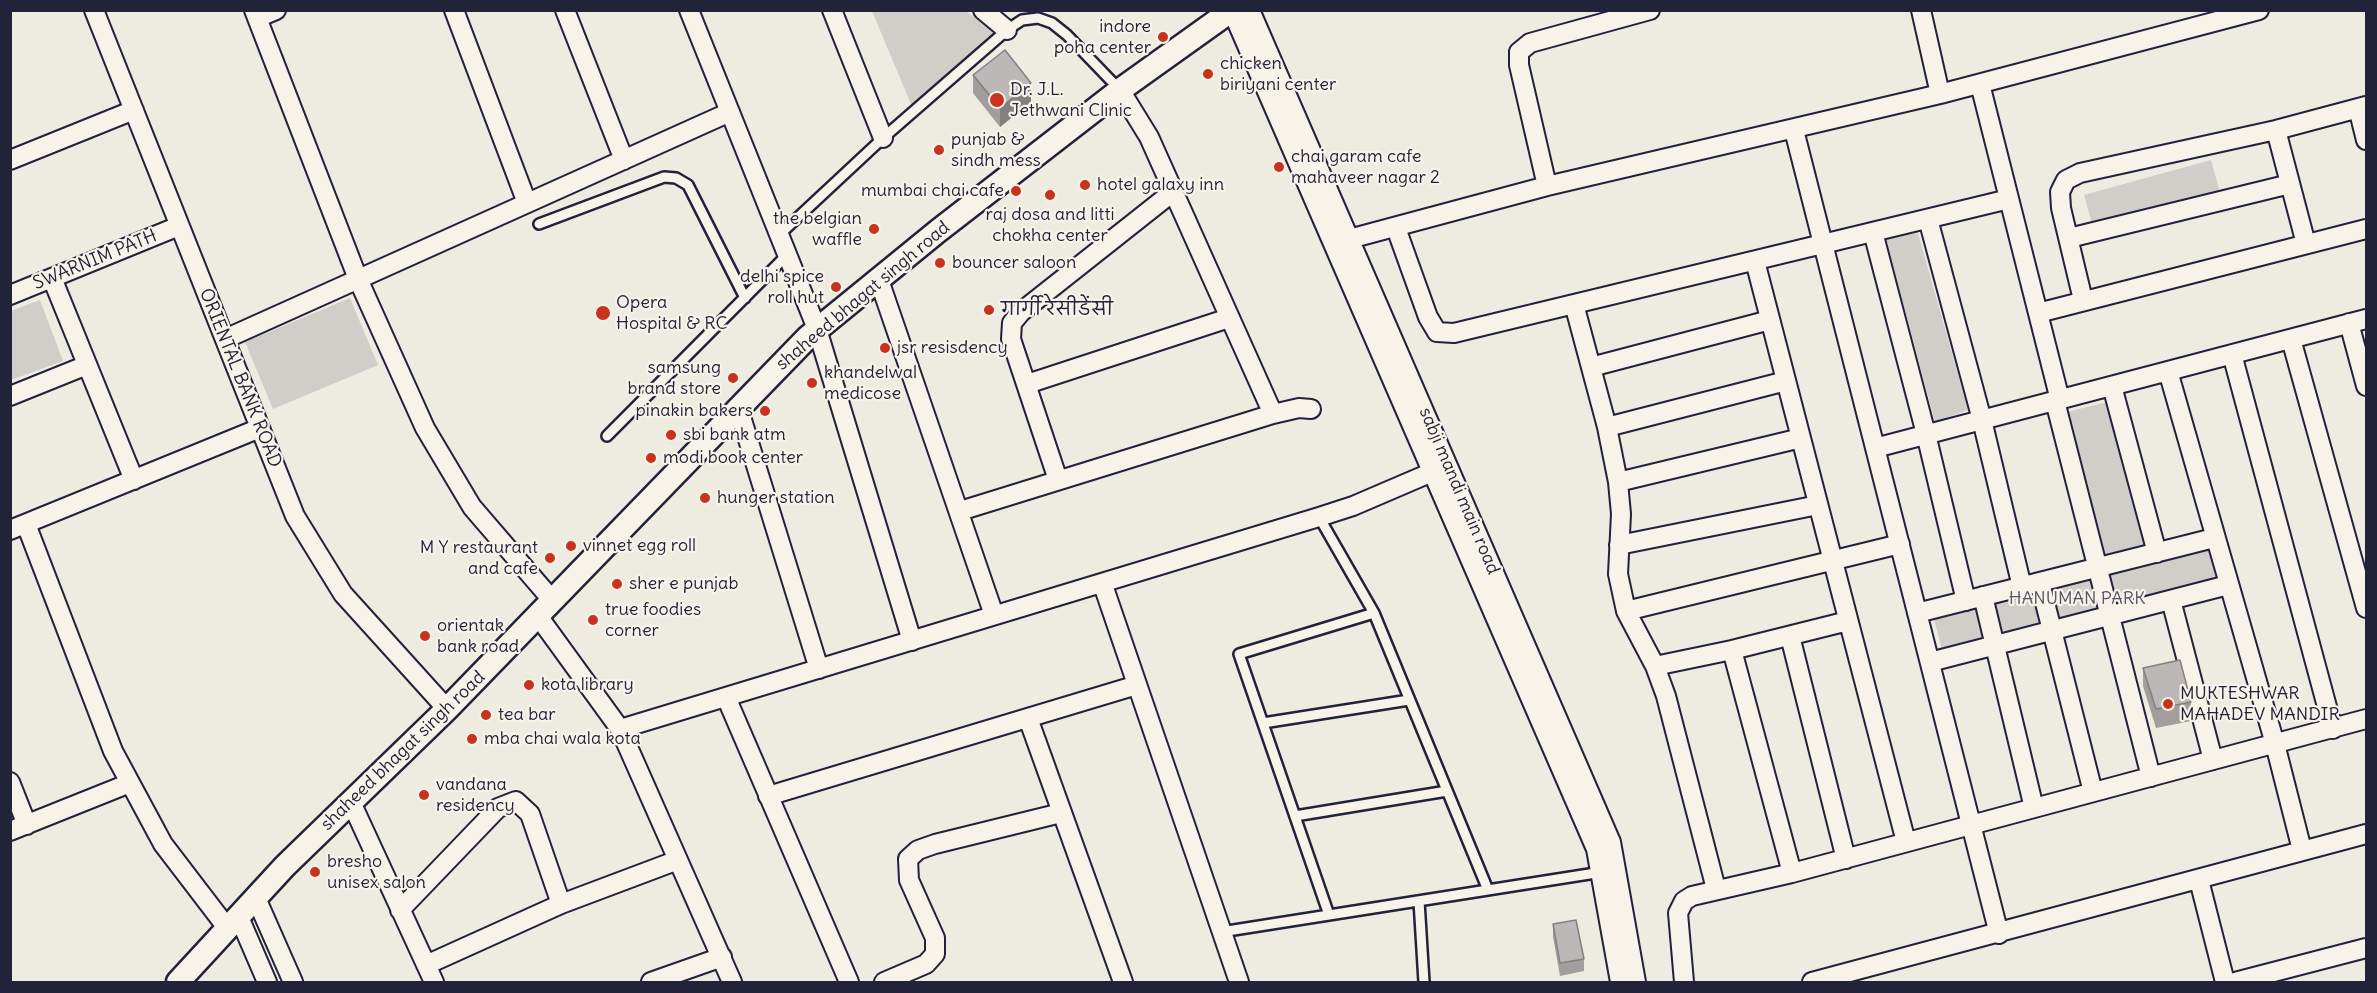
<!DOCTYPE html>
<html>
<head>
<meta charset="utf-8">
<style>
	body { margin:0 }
	#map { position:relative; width:2377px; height:993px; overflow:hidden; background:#eeebe1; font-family:Delius,sans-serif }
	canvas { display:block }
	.frame { position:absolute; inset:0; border:12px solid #22223b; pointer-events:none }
</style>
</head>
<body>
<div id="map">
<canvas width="2377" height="993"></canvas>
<div class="frame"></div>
</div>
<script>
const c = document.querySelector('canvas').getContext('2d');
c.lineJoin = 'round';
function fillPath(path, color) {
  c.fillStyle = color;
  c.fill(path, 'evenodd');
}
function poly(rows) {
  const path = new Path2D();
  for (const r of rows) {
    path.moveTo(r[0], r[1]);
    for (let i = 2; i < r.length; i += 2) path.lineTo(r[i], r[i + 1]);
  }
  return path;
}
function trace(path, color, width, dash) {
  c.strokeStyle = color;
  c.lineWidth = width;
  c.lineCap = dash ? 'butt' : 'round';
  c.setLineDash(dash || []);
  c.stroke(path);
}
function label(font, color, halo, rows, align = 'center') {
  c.font = font + ' Delius,"Playpen Sans Deva",sans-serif';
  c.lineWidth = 4.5;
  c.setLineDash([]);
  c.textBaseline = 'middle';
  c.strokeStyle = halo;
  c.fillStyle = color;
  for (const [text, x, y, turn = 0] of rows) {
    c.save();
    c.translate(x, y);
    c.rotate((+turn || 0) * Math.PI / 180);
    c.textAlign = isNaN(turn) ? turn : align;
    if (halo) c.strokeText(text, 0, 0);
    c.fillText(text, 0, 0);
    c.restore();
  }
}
const green = poly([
	[872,11,966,11,998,37,913,109],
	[2211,160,2221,196,2094,231,2084,195],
	[1918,233,1968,410,1935,422,1886,239],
	[350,298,378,365,273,409,245,342],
	[40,300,63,361,11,380,11,311],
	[2111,401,2149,546,2101,559,2063,413],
	[2211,544,2221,582,1943,653,1933,616]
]);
const service = poly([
	[539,224,664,177,676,178,688,185,745,298],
	[779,235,883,138,1007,30,1022,20,1038,18,1052,23,1067,35,1120,90],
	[607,436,787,255],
	[1319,517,1374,613,1488,890],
	[1263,723,1409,700],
	[1295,816,1447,791],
	[1419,901,1424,982],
	[1329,915,1239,654,1374,613],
	[1221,932,1602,872]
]);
const minor = poly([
	[94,10,295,516,343,594,447,709],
	[254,10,358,279,425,428,472,507,553,601],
	[454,10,527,203],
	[565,10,624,160],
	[689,10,817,329,912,641],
	[832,10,883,138],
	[983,10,1007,30],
	[1250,10,1611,842,1636,982],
	[1921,10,1940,94],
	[1232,11,1596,849,1620,982],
	[257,18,276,10],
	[1980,84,2060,400],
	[1120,90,1149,137,1273,414],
	[2358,108,2366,140],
	[1794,130,1999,934],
	[2276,130,2306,244],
	[10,160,134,110],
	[1547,186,1519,65,1519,52,1530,43,1650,10],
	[1928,219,1982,420,2022,587],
	[1396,228,1428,317,1437,332,1454,333,2009,199],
	[1873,232,1926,434,1966,601],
	[2069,238,2290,184],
	[1338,242,1547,186,1940,94,2259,10],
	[1755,261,1906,842],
	[52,278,134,480],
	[879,280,994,615],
	[10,295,179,226],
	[2083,300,2061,208,2060,192,2066,180,2080,173,2276,130,2366,106],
	[1574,304,1607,427,1618,482,1621,514,1618,574,1626,611,1655,666,1666,696,1716,889],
	[2038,313,2366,229],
	[2349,323,2366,386],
	[225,339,730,112],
	[2291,339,2366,608],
	[2232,354,2333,729],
	[1591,367,1770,320],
	[2168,371,2275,744,2302,850],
	[1027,384,1229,318],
	[2112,386,2157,553],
	[10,396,87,365],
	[2055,401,2151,777],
	[738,407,819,669],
	[1607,427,1786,381],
	[1875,448,2366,319],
	[1058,480,1011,339,1012,323,1021,312,1174,191],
	[1618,482,1801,438],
	[960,511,1273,414,1299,408,1311,409],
	[26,524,113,751,163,844,228,929],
	[10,530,260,428],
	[1619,545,1818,505],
	[2040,583,2093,792],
	[1103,585,1239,982],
	[1983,596,2034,808],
	[2171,600,2213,760],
	[1626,611,1900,544],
	[1917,613,2214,538],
	[538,616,620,729,732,982],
	[1790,636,1846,859],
	[1732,650,1792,873],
	[1930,662,2228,585],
	[1655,666,1732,650,1848,621],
	[726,697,849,982],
	[1028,718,1123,982],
	[620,729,1319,517,1353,506,1444,467],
	[10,782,27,825],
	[768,796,1137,685],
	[351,802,434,982],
	[10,831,130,783],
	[2199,880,2225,982],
	[256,898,293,982],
	[400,910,498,808,516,801,530,814,561,904],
	[239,917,267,982],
	[426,965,561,904,678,860],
	[651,982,722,957],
	[884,982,926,964,935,954,935,938,909,880,908,859,918,850,935,844,1061,813],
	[1684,982,1678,913,1684,901,1692,896,1792,873,2366,719],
	[1812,982,2366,834],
	[2235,982,2366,948]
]);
const tertiary = poly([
	[178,982,285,866,447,709,808,337,938,231,1120,90,1232,10]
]);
const wall = poly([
	[973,75,1031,102,1000,127,973,93],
	[2143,668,2191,702,2191,721,2156,728,2143,686],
	[1553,924,1584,959,1584,971,1560,976,1553,937]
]);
const shadedWall = poly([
	[1031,83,1031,102,1000,127,1000,108]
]);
const building = poly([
	[1005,50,1031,83,1000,108,973,75,1005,50],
	[2180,660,2191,702,2156,709,2143,668,2180,660],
	[1576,920,1584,959,1560,963,1553,924,1576,920]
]);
const markers = [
	[1163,37,6,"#c8321e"],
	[1208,74,6,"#c8321e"],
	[997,100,8,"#c8321e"],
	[939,150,6,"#c8321e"],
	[1279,167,6,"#c8321e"],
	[1085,185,6,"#c8321e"],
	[1016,191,6,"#c8321e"],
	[1050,195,6,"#c8321e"],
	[874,229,6,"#c8321e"],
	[940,263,6,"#c8321e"],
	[836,287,6,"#c8321e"],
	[989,310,6,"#c8321e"],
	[603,313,8,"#c8321e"],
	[885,348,6,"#c8321e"],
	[733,378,6,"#c8321e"],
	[812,383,6,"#c8321e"],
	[765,411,6,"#c8321e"],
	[671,435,6,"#c8321e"],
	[651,458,6,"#c8321e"],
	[705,498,6,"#c8321e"],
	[571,546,6,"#c8321e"],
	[550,558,6,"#c8321e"],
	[617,584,6,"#c8321e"],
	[593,620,6,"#c8321e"],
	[425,636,6,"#c8321e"],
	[529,685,6,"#c8321e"],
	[2168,704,6,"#c8321e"],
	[486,715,6,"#c8321e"],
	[472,739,6,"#c8321e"],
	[424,795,6,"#c8321e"],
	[315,872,6,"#c8321e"]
];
const poiNames = [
	["indore",1151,27,"right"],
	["poha center",1151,48,"right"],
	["chicken",1220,64],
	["biriyani center",1220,85],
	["Dr. J.L.",1010,90],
	["Jethwani Clinic",1010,111],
	["punjab &",951,140],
	["sindh mess",951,161],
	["chai garam cafe",1291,157],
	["mahaveer nagar 2",1291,178],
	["hotel galaxy inn",1097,185],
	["mumbai chai cafe",1004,191,"right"],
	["raj dosa and litti",1050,215,"center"],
	["chokha center",1050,236,"center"],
	["the belgian",862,219,"right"],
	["waffle",862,240,"right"],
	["bouncer saloon",952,263],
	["delhi spice",824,277,"right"],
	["roll hut",824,298,"right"],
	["Opera",616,303],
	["Hospital & RC",616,324],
	["गार्गी रेसीडेंसी",1001,310],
	["jsr resisdency",897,348],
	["samsung",721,368,"right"],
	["brand store",721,389,"right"],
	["khandelwal",824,373],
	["medicose",824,394],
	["pinakin bakers",753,411,"right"],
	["sbi bank atm",683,435],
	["modi book center",663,458],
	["hunger station",717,498],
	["vinnet egg roll",583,546],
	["M Y restaurant",538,548,"right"],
	["and cafe",538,569,"right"],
	["sher e punjab",629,584],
	["true foodies",605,610],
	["corner",605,631],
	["orientak",437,626],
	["bank road",437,647],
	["kota library",541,685],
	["MUKTESHWAR",2180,694],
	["MAHADEV MANDIR",2180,715],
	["tea bar",498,715],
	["mba chai wala kota",484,739],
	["vandana",436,785],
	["residency",436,806],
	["bresho",327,862],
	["unisex salon",327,883]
];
const streetNames = [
	["SWARNIM PATH",95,260,-22],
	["shaheed bhagat singh road",863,296,-40],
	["ORIENTAL BANK ROAD",240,378,68],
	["sabji mandi main road",1459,491,67],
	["shaheed bhagat singh road",403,751,-44]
];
const parkNames = [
	["HANUMAN PARK",2077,599]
];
fillPath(green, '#d1cdc9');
trace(service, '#22223b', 14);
trace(minor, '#22223b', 22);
trace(tertiary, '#22223b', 27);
trace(service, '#f7f3e8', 9);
trace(minor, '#f7f3e8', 18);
trace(tertiary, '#f7f3e8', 22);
fillPath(wall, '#a19e9d');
fillPath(shadedWall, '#838180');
fillPath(building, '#bbb8b7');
trace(building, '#838180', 1.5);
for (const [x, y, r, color] of markers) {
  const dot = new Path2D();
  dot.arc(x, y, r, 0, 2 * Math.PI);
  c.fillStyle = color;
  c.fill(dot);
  trace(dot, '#f7f3e8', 2);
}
label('18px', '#22223b', '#f7f3e8', poiNames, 'left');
label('18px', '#22223b', '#f7f3e8', streetNames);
label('18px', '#575566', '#f7f3e8', parkNames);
</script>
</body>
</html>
